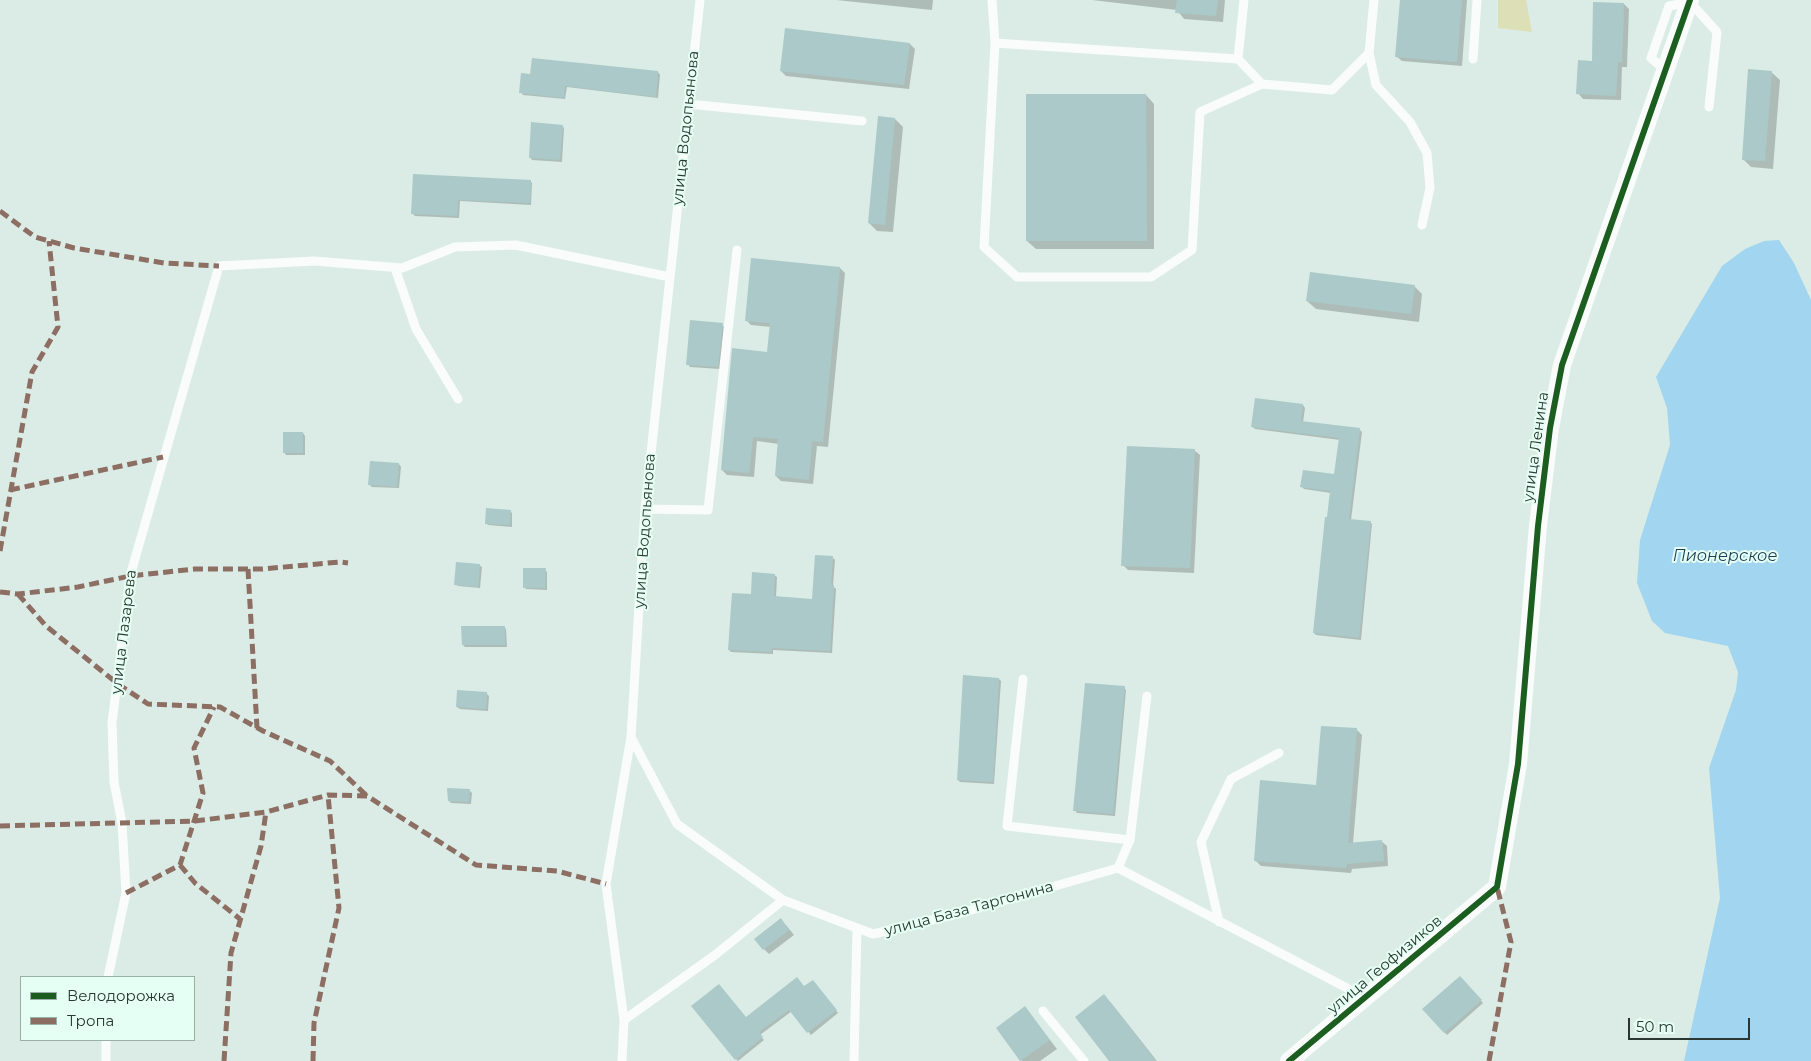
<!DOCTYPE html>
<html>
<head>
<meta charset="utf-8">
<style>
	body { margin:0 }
	#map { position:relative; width:1811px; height:1061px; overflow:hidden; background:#daece5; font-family:Montserrat,sans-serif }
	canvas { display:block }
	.legend { position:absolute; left:20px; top:976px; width:175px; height:65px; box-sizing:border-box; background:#e5fff4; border:1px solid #9aafa6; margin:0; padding:6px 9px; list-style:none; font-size:15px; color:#2a3732 }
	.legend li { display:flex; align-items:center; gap:10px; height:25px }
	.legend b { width:25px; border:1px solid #9aafa6 }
	.scale { position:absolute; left:1628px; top:1018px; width:122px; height:22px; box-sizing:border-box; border:2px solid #2a3732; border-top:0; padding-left:6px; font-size:15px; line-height:18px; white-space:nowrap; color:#2a3732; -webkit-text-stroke:4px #e5fff4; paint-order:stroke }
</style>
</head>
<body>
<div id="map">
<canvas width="1811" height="1061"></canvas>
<ul class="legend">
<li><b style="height:6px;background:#1b5e20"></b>Велодорожка</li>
<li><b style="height:6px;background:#8d6e63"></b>Тропа</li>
</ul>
<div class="scale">50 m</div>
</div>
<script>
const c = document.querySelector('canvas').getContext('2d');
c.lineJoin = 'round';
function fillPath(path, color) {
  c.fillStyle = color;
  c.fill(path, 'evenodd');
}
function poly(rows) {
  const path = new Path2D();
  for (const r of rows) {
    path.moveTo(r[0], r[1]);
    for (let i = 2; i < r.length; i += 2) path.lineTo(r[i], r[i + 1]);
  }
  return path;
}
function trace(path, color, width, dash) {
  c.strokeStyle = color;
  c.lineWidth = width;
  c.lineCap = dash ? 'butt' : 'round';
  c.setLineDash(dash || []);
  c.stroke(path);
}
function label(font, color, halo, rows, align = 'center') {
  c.font = font + ' Montserrat,sans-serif';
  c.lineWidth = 4;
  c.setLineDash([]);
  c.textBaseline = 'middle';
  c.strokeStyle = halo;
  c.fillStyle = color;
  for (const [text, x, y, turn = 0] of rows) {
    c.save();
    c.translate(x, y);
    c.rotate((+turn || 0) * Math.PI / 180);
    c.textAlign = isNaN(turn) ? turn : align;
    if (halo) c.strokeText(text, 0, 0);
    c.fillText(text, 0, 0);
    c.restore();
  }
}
const green = poly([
	[1498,0,1526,0,1532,32,1498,28]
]);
const water = poly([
	[1779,240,1794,263,1811,300,1811,1061,1684,1061,1720,898,1709,768,1736,690,1738,672,1728,646,1665,633,1652,621,1637,583,1640,540,1670,445,1667,408,1656,377,1722,266,1745,249,1764,241]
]);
const shadow = poly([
	[836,0,933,0,932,10],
	[1092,0,1225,0,1223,22,1184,19,1177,10],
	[1401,0,1467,0,1462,66,1402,61,1396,56],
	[1624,4,1629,9,1627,67,1622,67,1621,100,1583,99,1578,93],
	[910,44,915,49,909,89,786,76,781,71],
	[533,60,658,72,660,75,658,98,567,87,565,99,523,95,521,92,531,75],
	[1771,72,1780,80,1773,169,1751,167,1743,159],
	[1146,95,1154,104,1154,249,1036,249,1027,241],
	[895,119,903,127,893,232,877,231,869,223],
	[562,126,564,128,562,162,532,160,530,157],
	[414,176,530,181,532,183,531,205,460,201,459,218,415,216,413,214],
	[752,259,840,268,845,273,828,447,817,446,813,484,781,481,776,476,779,444,757,441,754,477,727,475,722,470,768,353,771,327,751,325,746,320],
	[1414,286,1422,294,1419,322,1316,309,1307,301],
	[722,325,724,327,720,369,690,367,688,364],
	[1303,405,1305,408,1303,423,1360,430,1362,432,1351,520,1370,522,1372,524,1361,640,1316,635,1314,633,1331,493,1304,489,1302,487,1335,475,1340,440,1255,429,1253,427],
	[303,433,305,436,305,455,286,455,284,452],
	[1194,450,1200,455,1194,573,1128,570,1123,565],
	[399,464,401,467,399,488,372,487,369,484],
	[510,511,512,513,512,527,488,525,486,523],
	[833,558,835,560,833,586,836,589,832,653,773,650,773,654,731,652,729,650,752,595,774,575,777,577,776,598,813,600],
	[479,565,482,567,480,588,458,586,456,584],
	[545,570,547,572,547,590,526,589,524,587],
	[504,627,506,629,507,647,465,647,463,645],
	[999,679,1001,681,994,784,960,782,958,780],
	[1124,688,1126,690,1115,816,1077,813,1075,810],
	[487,694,489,696,488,711,460,709,457,707],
	[1357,730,1362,735,1353,844,1381,841,1387,846,1388,866,1352,869,1351,873,1261,866,1255,860,1317,786],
	[470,791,472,793,471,804,451,803,449,801],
	[786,925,794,935,769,954,764,949],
	[1460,977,1483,1003,1447,1035,1424,1009],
	[815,983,838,1013,811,1035,792,1011,760,1035,764,1040,738,1061,736,1059,746,1018],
	[1104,996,1112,1004,1157,1061,1111,1061],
	[1025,1008,1057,1049,1040,1061,1022,1061,997,1028]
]);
const building = poly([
	[1177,0,1218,0,1216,16,1175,13],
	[1400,0,1462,0,1457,62,1395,57],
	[1593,2,1624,3,1622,63,1618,62,1616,96,1576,94,1578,60,1592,61],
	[785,28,910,43,904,85,780,71],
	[532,58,658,71,656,97,565,86,564,98,519,93,521,73,530,74],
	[1748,69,1772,71,1765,161,1742,160],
	[1026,94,1146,94,1147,241,1026,241],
	[878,116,895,118,885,225,868,223],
	[531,122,563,125,560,160,529,158],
	[413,174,531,180,530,203,458,200,457,216,411,214],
	[751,258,840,267,823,442,812,441,809,480,775,476,778,439,753,437,749,473,721,470,732,348,767,352,770,323,745,321],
	[1310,272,1415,285,1411,314,1306,301],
	[690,320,723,323,718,367,686,365],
	[1255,398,1303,404,1301,421,1360,428,1349,519,1371,521,1359,638,1313,633,1325,517,1327,517,1330,491,1300,487,1303,470,1334,474,1339,438,1251,427],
	[283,432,303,432,303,453,283,453],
	[1127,446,1195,449,1190,568,1121,566],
	[370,461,399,463,397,487,368,485],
	[486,508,511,510,510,525,485,524],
	[815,555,833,556,831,585,834,585,830,651,772,648,771,652,728,650,732,593,751,594,752,572,775,574,774,596,812,599],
	[456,562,480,564,478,587,454,585],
	[523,568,546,568,545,588,523,588],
	[461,626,505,626,505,645,462,645],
	[963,675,999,678,993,782,957,780],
	[1085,683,1125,686,1113,814,1073,811],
	[457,690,487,692,486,709,456,707],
	[1321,726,1357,728,1348,843,1382,840,1384,861,1347,864,1346,868,1254,861,1260,780,1316,785],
	[447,788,470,789,469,802,448,801],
	[781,918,789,930,763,950,754,939],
	[1460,976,1482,1000,1444,1033,1422,1009],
	[797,977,804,986,813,980,837,1010,807,1033,789,1010,759,1032,763,1037,735,1060,691,1006,719,984,746,1017],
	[1104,994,1156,1061,1109,1061,1075,1017],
	[1025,1006,1050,1040,1020,1061,996,1028]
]);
const service = poly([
	[992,0,995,43,984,247,1017,277,1151,277,1192,250,1200,112,1262,84],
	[1374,0,1369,53,1376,85,1410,122,1427,153,1430,188,1422,225],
	[995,43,1238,59,1262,84,1332,90,1369,53],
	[1238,59,1244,0],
	[1473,59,1477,0],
	[1665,70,1651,58,1669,6,1690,2,1717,32,1709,107],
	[688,104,862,121],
	[395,268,416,329,458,399],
	[645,509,708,510,737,250],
	[1023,679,1007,826,1130,840,1118,868],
	[631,737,677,824,783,900,873,934,961,913,1118,868],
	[1130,840,1147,696],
	[1118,868,1366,998],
	[1219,922,1201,842,1231,779,1279,753],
	[108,977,126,893,122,823,114,782,112,723,130,576,219,266,314,261,402,268,455,247,516,245,670,277],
	[1043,1011,1084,1061],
	[624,1020,715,955,783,900],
	[106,1061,106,1040],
	[622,1061,624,1020,606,884,631,737,645,509,700,0],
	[854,1061,857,928]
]);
const minor = poly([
	[1289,1061,1497,887,1518,764,1538,526,1550,428,1562,365,1690,0]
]);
const quiet = poly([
	[0,211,35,237,74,248,164,263,219,266],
	[10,490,163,457],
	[0,551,32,372,58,327,49,241],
	[248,569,257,728],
	[0,592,18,594,78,587,130,576,195,569,262,569,340,562,348,563],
	[18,594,46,626,118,684,148,704,220,707,263,731,330,761,367,796],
	[0,826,195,821,266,812,328,795,367,796,476,865,557,871,606,884],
	[180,865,195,883,240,919],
	[126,893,180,865,203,793,194,748,214,707],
	[224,1061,231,953,261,846,266,812],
	[313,1061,314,1023,339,908,328,795],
	[1489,1061,1511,942,1497,887]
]);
const cycleway = poly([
	[1289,1061,1497,887,1518,764,1538,526,1550,428,1562,365,1690,0]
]);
const streetNames = [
	["улица Водопьянова",686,128,-84],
	["улица Ленина",1536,447,-82],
	["улица Водопьянова",645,531,-86],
	["улица Лазарева",124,632,-83],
	["улица База Таргонина",969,909,-15],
	["улица Геофизиков",1385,965,-40]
];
const waterNames = [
	["Пионерское",1725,556]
];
fillPath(green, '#dde0b7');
fillPath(water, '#a2d5ef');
fillPath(shadow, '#0003');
fillPath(building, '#aac9c8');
trace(service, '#f9fcfb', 9);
trace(minor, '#f9fcfb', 18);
trace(quiet, '#8d6e63', 5, [10, 5]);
trace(cycleway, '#1b5e20', 6);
label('15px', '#2a3732', '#e5fff4', streetNames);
label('italic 16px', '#193e53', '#e5fff4', waterNames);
</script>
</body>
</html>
